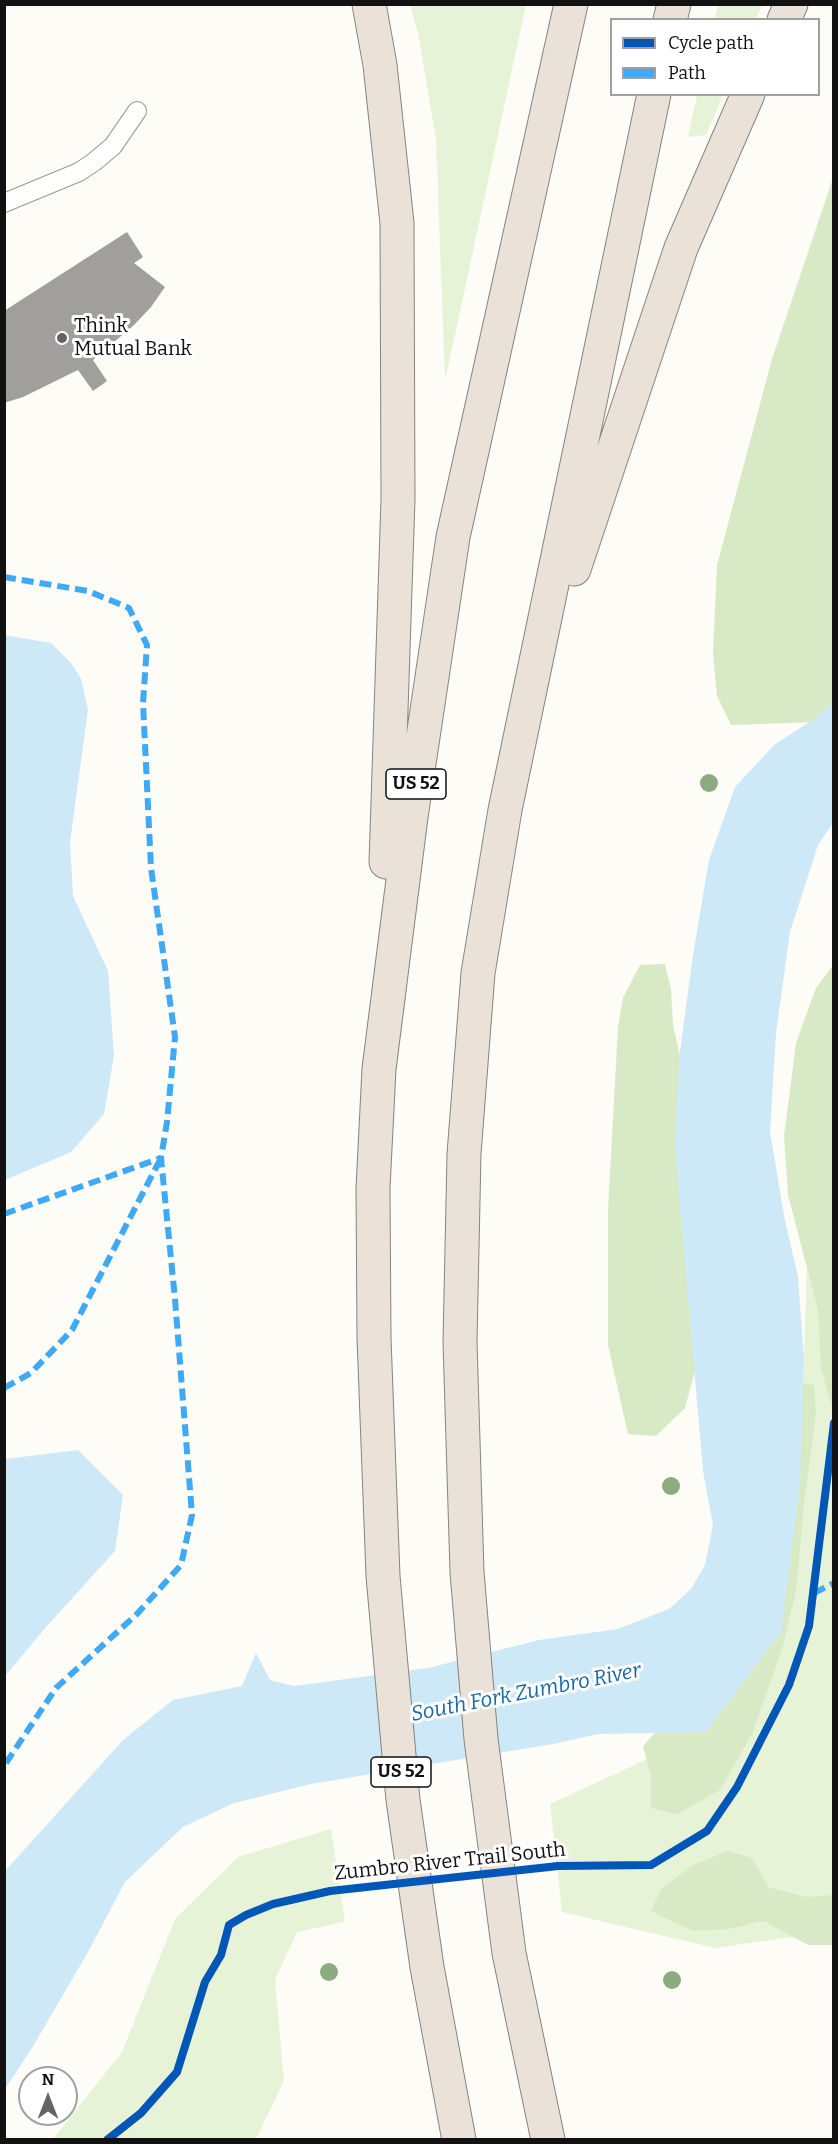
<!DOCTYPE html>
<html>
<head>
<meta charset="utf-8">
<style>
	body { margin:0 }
	#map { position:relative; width:838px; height:2144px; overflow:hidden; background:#fdfcf7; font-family:Bitter,serif }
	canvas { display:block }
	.frame { position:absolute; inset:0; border:6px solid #111; pointer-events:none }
	.legend { position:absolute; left:610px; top:18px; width:210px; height:78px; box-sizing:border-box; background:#fff; border:2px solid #a0a0a0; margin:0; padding:8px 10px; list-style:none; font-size:18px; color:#111 }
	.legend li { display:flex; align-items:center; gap:12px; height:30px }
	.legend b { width:30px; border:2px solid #a0a0a0 }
	.north { position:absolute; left:18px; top:2066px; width:60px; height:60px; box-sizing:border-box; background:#fff; border:2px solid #a0a0a0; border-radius:50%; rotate:0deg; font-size:16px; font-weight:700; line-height:24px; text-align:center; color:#111 }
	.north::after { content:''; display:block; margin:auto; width:21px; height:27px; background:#646362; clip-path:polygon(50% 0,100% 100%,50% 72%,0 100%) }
</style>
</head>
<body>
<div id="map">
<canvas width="838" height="2144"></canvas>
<div class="frame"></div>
<ul class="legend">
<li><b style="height:8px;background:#0057b8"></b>Cycle path</li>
<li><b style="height:8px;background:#3fa9f5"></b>Path</li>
</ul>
<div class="north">N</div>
</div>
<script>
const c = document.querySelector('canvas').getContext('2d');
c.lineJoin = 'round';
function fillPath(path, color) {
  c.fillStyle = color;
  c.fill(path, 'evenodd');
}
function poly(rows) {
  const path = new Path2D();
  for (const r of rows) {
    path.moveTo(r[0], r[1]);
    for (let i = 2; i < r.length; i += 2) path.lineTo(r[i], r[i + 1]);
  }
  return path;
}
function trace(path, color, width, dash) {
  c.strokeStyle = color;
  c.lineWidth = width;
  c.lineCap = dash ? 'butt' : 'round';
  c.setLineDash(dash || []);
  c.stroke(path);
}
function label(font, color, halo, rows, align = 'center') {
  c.font = font + ' Bitter,serif';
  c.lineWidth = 6;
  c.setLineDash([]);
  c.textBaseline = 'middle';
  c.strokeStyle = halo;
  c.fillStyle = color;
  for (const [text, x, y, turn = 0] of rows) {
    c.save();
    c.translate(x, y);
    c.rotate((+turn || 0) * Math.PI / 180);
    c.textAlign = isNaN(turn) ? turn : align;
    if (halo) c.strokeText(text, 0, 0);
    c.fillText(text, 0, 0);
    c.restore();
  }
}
const green = poly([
	[410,5,526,5,445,381,436,139,418,33],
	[718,5,718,4,762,5,756,19,715,19],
	[697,95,723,95,706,135,688,137],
	[833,1005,833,1931,715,1948,562,1912,550,1804,706,1732,800,1485,810,1166],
	[331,1829,345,1922,297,1932,275,1980,284,2081,256,2139,53,2139,122,2052,175,1919,238,1857]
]);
const forest = poly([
	[833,178,834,710,818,722,731,725,717,696,713,653,717,565,772,359],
	[665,964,671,989,673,1025,691,1103,703,1341,685,1408,656,1436,628,1434,608,1345,608,1209,618,1027,623,998,640,965],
	[833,965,833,1409,821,1369,818,1310,788,1195,784,1136,796,1043,816,988],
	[792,1381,814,1385,816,1413,804,1504,796,1591,782,1649,752,1734,720,1790,677,1814,651,1808,651,1776,643,1746,677,1708],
	[727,1851,752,1858,768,1887,806,1897,833,1895,833,1945,808,1945,764,1921,729,1929,693,1931,651,1911,661,1889,691,1866]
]);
const water = poly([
	[4,635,51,643,71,663,81,679,88,710,70,842,73,896,108,971,114,1056,104,1114,71,1152,5,1180],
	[833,702,833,823,818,845,790,932,776,1033,770,1131,784,1216,798,1277,804,1359,800,1485,781,1632,706,1732,598,1734,553,1744,311,1784,234,1803,183,1827,125,1882,88,1952,32,2048,5,2089,5,1871,123,1740,173,1700,242,1686,256,1653,270,1680,294,1686,428,1668,539,1640,618,1629,669,1609,691,1589,705,1565,713,1525,703,1471,675,1146,679,1059,693,955,709,860,735,787,774,745,820,715],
	[78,1450,123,1495,115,1551,46,1627,5,1676,5,1459]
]);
const building = poly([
	[127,232,143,257,134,263,165,287,151,307,134,325,93,360,107,381,93,391,78,370,23,397,4,403,4,311]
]);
const lane = poly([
	[4,203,79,172,94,162,113,146,137,111]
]);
const highway = poly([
	[369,4,380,65,397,223,398,499,386,862],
	[670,20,674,4],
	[784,20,791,4],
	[574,569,681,248,748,94],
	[459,2140,427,1967,403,1800,383,1576,374,1338,373,1188,379,1069,411,817,453,537,571,4],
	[548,2140,509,1953,481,1739,467,1572,460,1342,464,1154,478,973,505,810,654,94]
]);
const quiet = poly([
	[4,577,88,591,129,608,147,645,143,703,151,868,175,1037,167,1122,161,1158,175,1299,192,1515,181,1565,137,1614,56,1688,4,1766],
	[4,1214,161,1158],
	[4,1388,31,1373,72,1330,161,1158],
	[814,1593,834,1583]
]);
const cycleway = poly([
	[107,2140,141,2113,177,2072,205,1982,221,1955,229,1925,246,1915,273,1904,330,1891,558,1866,651,1865,707,1831,737,1787,789,1685,809,1626,834,1423]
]);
const trees = [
	[709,783],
	[671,1486],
	[329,1972],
	[672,1980]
];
const markers = [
	[62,338,6,"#646362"]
];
const shields = [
	[416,784,60],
	[401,1772,60]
];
const shieldNames = [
	["US 52",416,784],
	["US 52",401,1772]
];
const poiNames = [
	["Think",74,326],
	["Mutual Bank",74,349]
];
const streetNames = [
	["Zumbro River Trail South",450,1862,-6]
];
const waterNames = [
	["South Fork Zumbro River",526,1693,-11]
];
fillPath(green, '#e7f3d7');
fillPath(forest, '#d8eac5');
fillPath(water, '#cde8f7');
fillPath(building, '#a19f9c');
trace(lane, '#979795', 20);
trace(highway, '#858482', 35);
trace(lane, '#fffffe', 18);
trace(highway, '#eae1d8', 33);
trace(quiet, '#3fa9f5', 6, [12, 6]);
trace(cycleway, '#0057b8', 8);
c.fillStyle = '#8cac80';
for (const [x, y] of trees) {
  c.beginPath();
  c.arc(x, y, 9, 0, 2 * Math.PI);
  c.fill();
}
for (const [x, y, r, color] of markers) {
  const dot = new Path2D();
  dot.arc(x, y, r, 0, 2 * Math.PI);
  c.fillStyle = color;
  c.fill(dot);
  trace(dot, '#fff', 2);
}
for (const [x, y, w] of shields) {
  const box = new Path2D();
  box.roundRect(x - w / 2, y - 15, w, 30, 4.5);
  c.fillStyle = '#fff';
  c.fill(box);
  trace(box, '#111', 1.5);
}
label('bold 18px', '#111', null, shieldNames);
label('20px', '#111', '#fff', poiNames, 'left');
label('20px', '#111', '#fff', streetNames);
label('italic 21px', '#1768a6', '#fff', waterNames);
</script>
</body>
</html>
